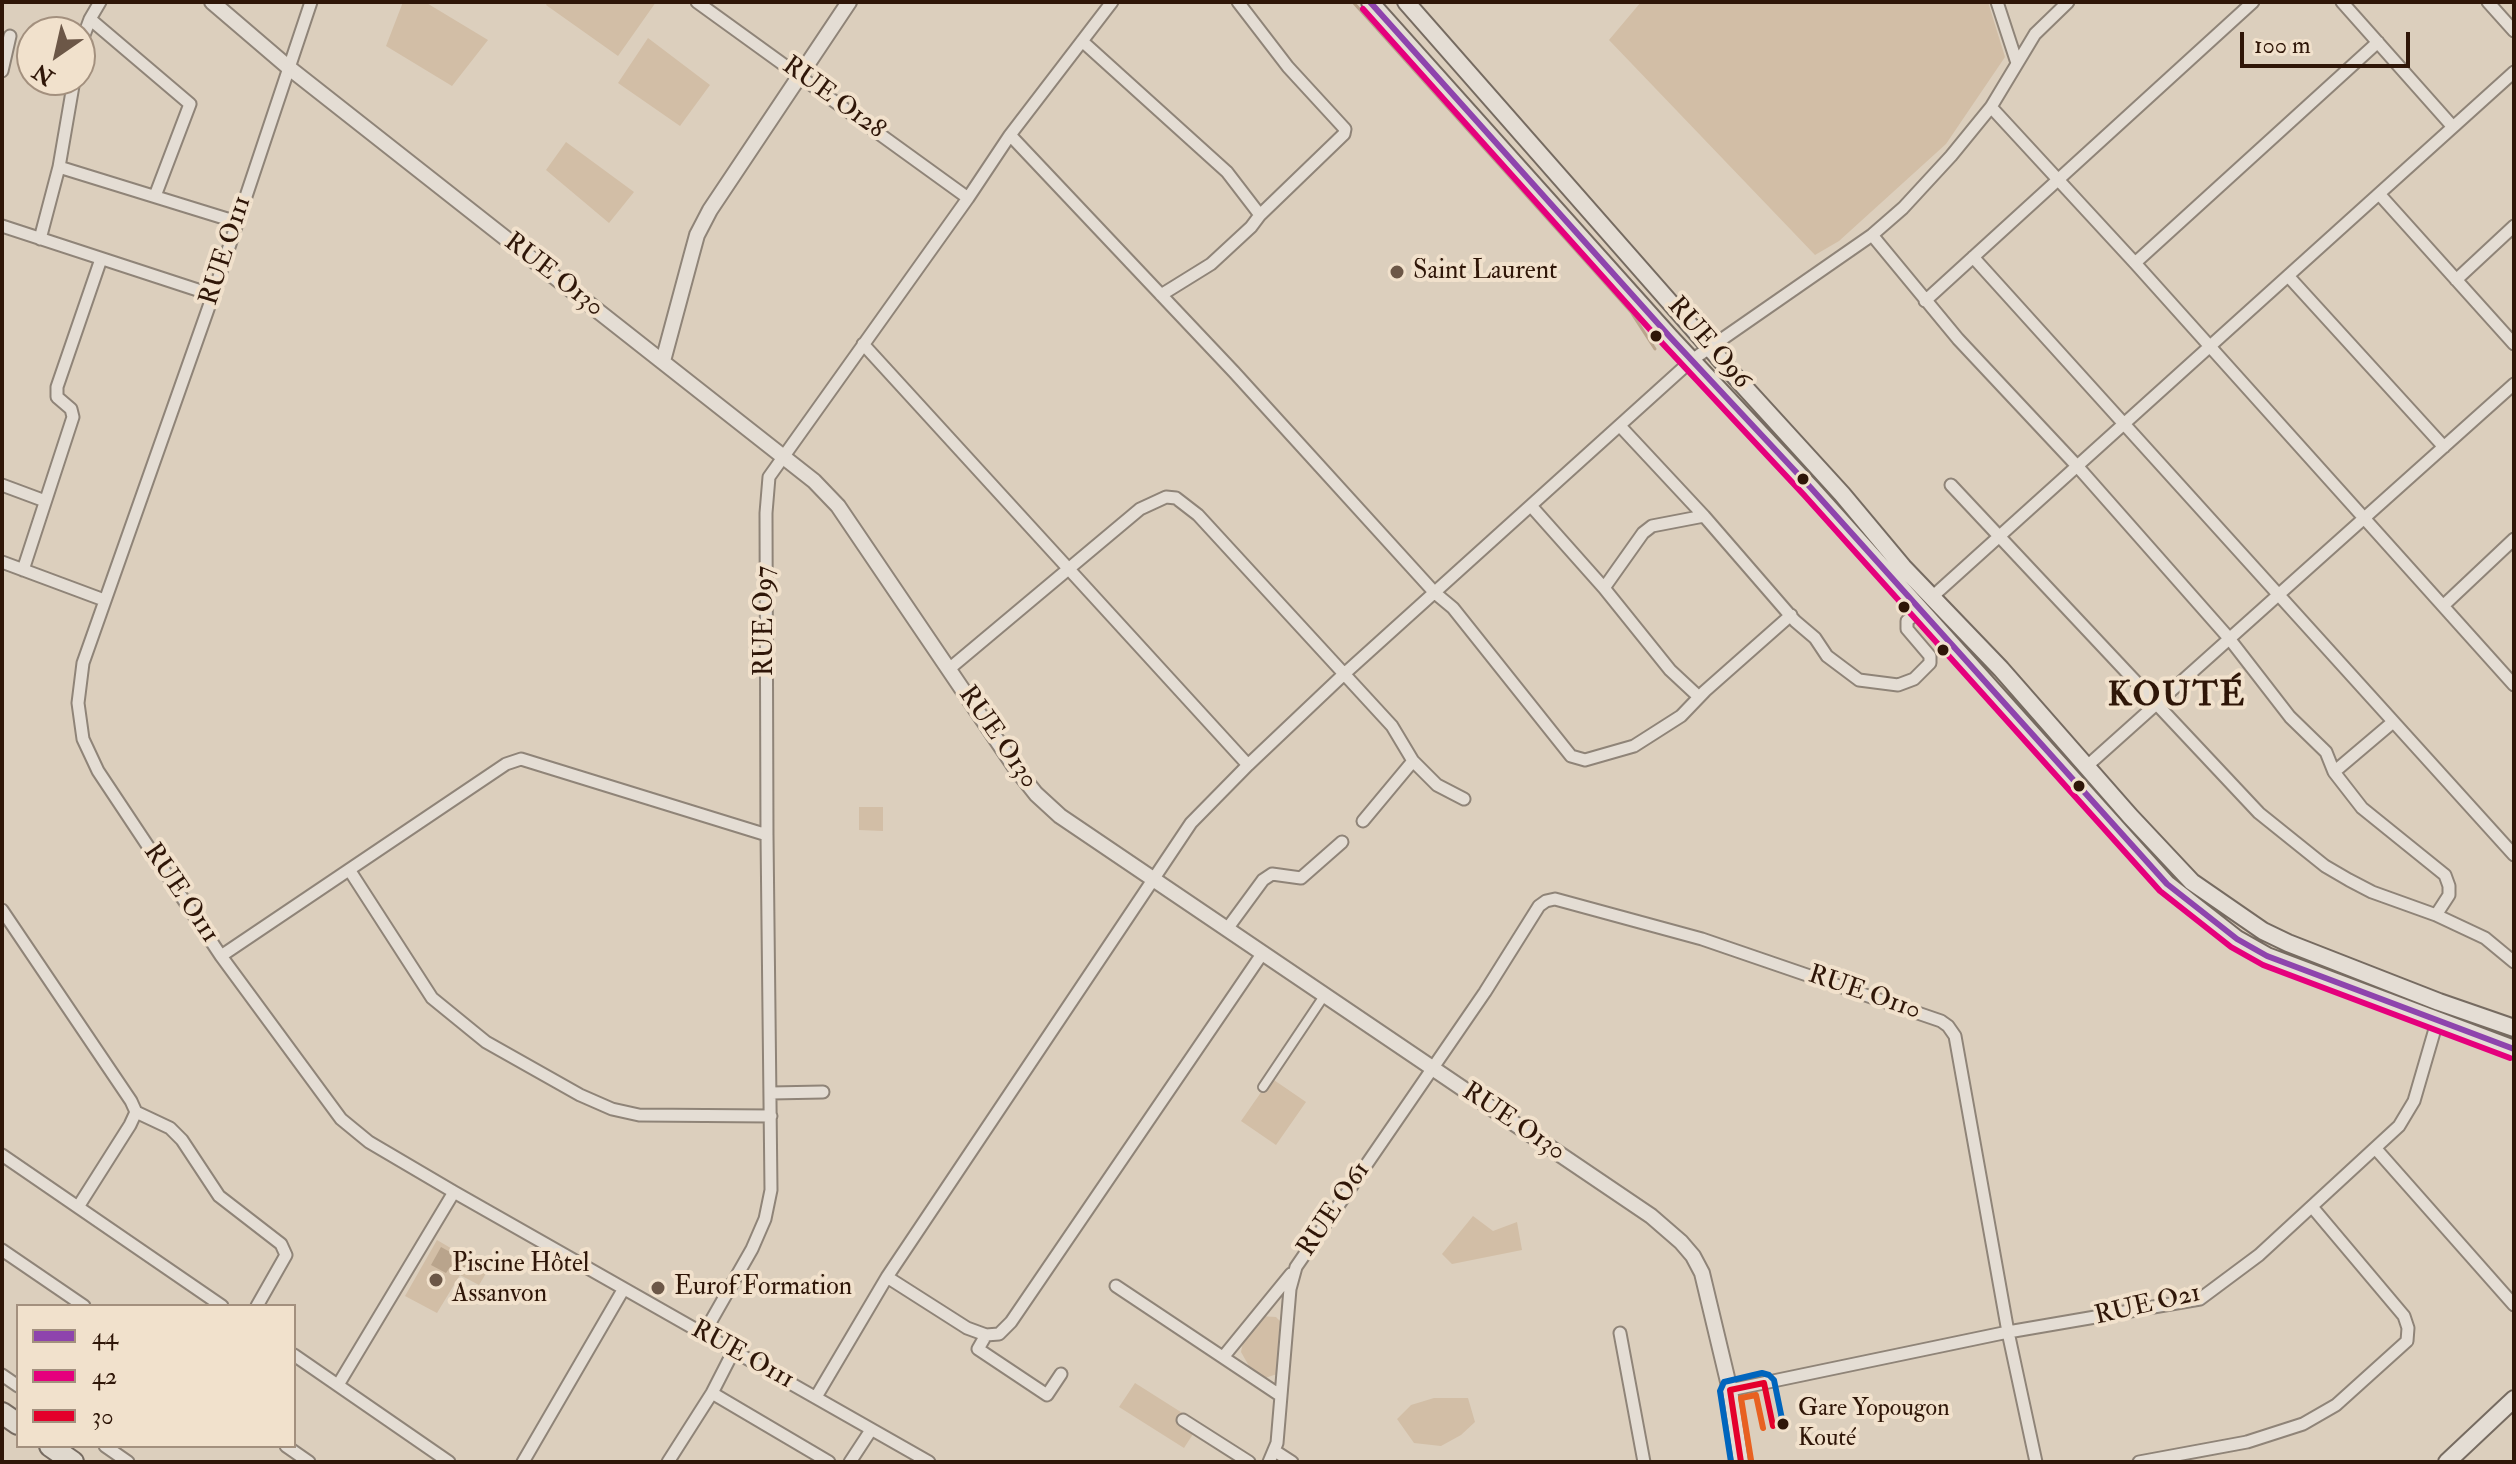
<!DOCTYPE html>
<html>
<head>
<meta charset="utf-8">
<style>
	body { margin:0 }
	#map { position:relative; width:2516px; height:1464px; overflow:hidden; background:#dccfbd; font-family:"IM FELL Double Pica",serif }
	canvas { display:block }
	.frame { position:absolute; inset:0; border:4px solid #2f1608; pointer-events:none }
	.legend { position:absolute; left:16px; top:1304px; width:280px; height:144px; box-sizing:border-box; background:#f1e1cc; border:2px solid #a3907e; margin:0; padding:10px 14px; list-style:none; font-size:24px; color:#2f1608 }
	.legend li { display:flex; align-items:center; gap:16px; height:40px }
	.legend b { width:40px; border:2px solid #a3907e }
	.north { position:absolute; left:16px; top:16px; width:80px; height:80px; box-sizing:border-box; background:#f1e1cc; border:2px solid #a3907e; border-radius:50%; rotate:214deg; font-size:22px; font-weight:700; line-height:32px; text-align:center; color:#2f1608 }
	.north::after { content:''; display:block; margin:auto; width:28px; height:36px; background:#6c5747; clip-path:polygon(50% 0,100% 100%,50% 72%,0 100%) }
	.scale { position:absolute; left:2240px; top:32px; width:170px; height:36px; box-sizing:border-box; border:4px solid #2f1608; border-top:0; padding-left:10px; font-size:24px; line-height:28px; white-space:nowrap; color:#2f1608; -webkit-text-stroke:6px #f1e1cc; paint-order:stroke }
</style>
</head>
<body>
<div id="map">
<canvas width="2516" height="1464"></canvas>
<div class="frame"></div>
<ul class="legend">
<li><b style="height:10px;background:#8e44ad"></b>44</li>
<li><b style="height:10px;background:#e5007d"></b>42</li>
<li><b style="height:10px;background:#e4002b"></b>30</li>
</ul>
<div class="north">N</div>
<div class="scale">100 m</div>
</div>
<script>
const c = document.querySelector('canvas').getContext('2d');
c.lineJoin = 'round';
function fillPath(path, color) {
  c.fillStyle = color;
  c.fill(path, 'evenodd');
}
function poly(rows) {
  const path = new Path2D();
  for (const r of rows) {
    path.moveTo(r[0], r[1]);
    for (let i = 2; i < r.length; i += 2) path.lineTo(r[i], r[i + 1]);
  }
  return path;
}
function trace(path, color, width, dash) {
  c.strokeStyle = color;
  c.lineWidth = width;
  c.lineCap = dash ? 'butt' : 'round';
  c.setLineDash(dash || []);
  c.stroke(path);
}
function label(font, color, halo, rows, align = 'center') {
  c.font = font + ' "IM FELL Double Pica",serif';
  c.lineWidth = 8;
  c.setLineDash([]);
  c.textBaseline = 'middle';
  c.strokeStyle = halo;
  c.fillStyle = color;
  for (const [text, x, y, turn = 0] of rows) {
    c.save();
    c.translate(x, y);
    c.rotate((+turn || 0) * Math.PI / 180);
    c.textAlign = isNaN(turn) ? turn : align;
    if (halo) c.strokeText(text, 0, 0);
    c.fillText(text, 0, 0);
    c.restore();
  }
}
const green = poly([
	[403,2,425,2,488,40,452,86,386,46],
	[548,2,656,2,618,56,546,5],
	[1641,2,1988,2,2005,57,1946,144,1839,241,1815,255,1609,40],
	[648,38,710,85,680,126,618,83],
	[566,142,634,192,609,223,546,170],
	[859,807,883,807,883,831,859,830],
	[1271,1078,1306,1102,1276,1145,1241,1121],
	[1473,1216,1493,1231,1517,1222,1522,1250,1452,1264,1442,1254],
	[437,1240,488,1270,479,1285,460,1275,437,1313,405,1296],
	[1260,1316,1276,1317,1283,1324,1282,1364,1277,1374,1265,1378,1249,1366,1241,1352,1244,1337],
	[1135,1383,1184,1414,1180,1421,1195,1431,1184,1448,1119,1407],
	[1434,1398,1468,1398,1475,1422,1461,1435,1441,1446,1414,1443,1397,1419,1411,1405]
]);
const water = poly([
	[441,1247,470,1263,464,1274,450,1267,446,1273,431,1265]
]);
const stream = poly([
	[1353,2,1631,312,1655,349]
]);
const pedestrian = poly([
	[1263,1087,1324,996]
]);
const minor = poly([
	[311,2,213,295,83,663,78,703,83,739,98,771,221,956,341,1119,369,1142,454,1192,929,1462],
	[697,2,968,198],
	[1997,2,2017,63],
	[2342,2,2453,127],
	[2488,2,2514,31],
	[90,19,190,104,155,196],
	[1082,41,1227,172,1260,215],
	[80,46,90,19,100,2],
	[2,71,10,36],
	[1991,107,2135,263,2514,685],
	[1010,135,1234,372,1435,593,1453,608,1571,756,1585,760,1634,746,1681,716,1705,691,1791,615],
	[59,167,237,222],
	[2380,195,2514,344],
	[2,226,213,295],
	[1872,235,1958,339,2078,467,2228,637,2290,717,2326,752,2334,772],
	[40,239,59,167,74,80],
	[1973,257,2514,855],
	[2135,263,2378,42],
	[2289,277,2444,447],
	[2456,280,2514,226],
	[1161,295,1211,264,1251,227,1260,215,1344,134,1345,129,1288,67,1238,2],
	[1925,301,2253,2],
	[863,344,1248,765],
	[1620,426,1704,516],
	[2,485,45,501],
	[1951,485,2259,813,2325,866,2349,880,2372,892,2436,915,2449,895,2449,886,2445,875,2362,808,2334,772,2393,722],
	[1532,507,1604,588,1670,670,1699,697],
	[2,562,104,600],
	[23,570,73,417,71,409,57,397,57,387,101,259],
	[1604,588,1643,533,1652,526,1704,516,1795,621,1815,638,1827,656,1859,680,1898,685,1914,679,1930,663,1930,656,1907,629,1907,621,1920,610],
	[1932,597,2514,72],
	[2444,605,2514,539],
	[949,669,1140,509,1166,497,1176,498,1198,515,1392,726,1413,761,1437,785,1464,799],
	[2086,767,2514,384],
	[1363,821,1413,761],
	[350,871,432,998,486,1042,580,1095,612,1109,639,1115,771,1116],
	[2,910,131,1101,136,1112,130,1125,78,1207],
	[2436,915,2485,938,2514,962],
	[1227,929,1263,880,1272,874,1301,878,1342,842],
	[221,956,506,764,521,759,767,835],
	[771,1093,823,1092],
	[136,1112,170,1128,182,1140,219,1196,281,1244,286,1255,257,1306],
	[2376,1149,2514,1305],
	[2,1155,222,1306],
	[2,1250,84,1306],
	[887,1277,967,1328,986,1335,999,1334,1011,1322,1262,954],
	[1116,1286,1281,1396],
	[1620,1333,1644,1462],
	[703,1335,752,1249,765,1219,771,1190,767,835,766,513,769,477,968,198,1010,135,1112,2],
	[986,1335,978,1349,1047,1395,1061,1374],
	[294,1355,449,1462],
	[1224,1356,1291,1274],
	[2,1375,18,1386],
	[338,1385,454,1192],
	[1730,1390,2008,1332,2200,1299,2259,1255,2399,1126,2414,1101,2437,1022],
	[712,1393,829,1462],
	[816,1397,887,1277,1191,823,1248,765,1343,675,1692,360,1872,235,1903,208,1951,156,1991,107,2035,34,2068,2],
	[1183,1420,1249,1462],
	[105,1446,128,1462],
	[286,1446,309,1462],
	[1275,1451,1292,1462],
	[523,1462,623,1290],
	[668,1462,712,1393,733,1352],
	[850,1462,871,1430],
	[1269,1462,1277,1443,1290,1289,1296,1267,1485,992,1539,906,1546,901,1555,899,1702,939,1941,1021,1948,1026,1955,1036,2008,1332,2036,1462],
	[2139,1462,2247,1442,2303,1424,2336,1405,2407,1341,2408,1328,2404,1316,2313,1208]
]);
const tertiary = poly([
	[212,2,288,67,814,481,838,506,1017,770,1036,794,1060,816,1651,1216,1681,1242,1693,1256,1702,1273,1730,1390,1741,1462],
	[663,361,691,257,697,235,710,210,849,2]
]);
const secondary = poly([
	[1370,2,1670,337,1811,488,2167,884,2237,939,2267,956,2514,1049],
	[1406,2,1739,381,1842,494,1903,567,2001,669,2130,816,2192,882,2263,931,2288,943,2439,1002,2514,1028],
	[2447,1462,2514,1399]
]);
const motorway = poly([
	[2,1413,18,1424],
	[50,1446,73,1462]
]);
const bus1 = poly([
	[1370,2,1670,337,1811,488,2167,884,2237,939,2267,956,2514,1049]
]);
const bus2 = poly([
	[1363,9,1663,344,1804,495,2160,891,2231,947,2263,965,2510,1058]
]);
const bus3 = poly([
	[1741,1462,1730,1390,1764,1383,1773,1426]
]);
const bus4 = poly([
	[1751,1460,1741,1398,1756,1395,1763,1428]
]);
const bus5 = poly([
	[1731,1462,1720,1391,1724,1382,1762,1373,1769,1375,1774,1380,1783,1424]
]);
const markers = [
	[1397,272,8,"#6c5747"],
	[1656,336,7,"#2f1608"],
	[1803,479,7,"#2f1608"],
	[1904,607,7,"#2f1608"],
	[1943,650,7,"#2f1608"],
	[2079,786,7,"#2f1608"],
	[436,1280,8,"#6c5747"],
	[658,1288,8,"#6c5747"],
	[1783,1424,7,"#2f1608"]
];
const busNames = [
	["Gare Yopougon",1798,1410],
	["Kouté",1798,1440]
];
const streetNames = [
	["RUE O128",833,99,36],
	["RUE O111",227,251,-72],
	["RUE O130",553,276,38],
	["RUE O96",1708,344,49],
	["RUE O97",766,621,-90],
	["RUE O130",997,738,55],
	["RUE O111",180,894,56],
	["RUE O110",1864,994,19],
	["RUE O130",1513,1123,34],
	["RUE O61",1335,1210,-56],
	["RUE O21",2148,1306,-13],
	["RUE O111",742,1356,29]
];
const poiNames = [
	["Saint Laurent",1413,272],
	["Piscine Hôtel",452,1265],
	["Assanvon",452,1295],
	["Eurof Formation",674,1288]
];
const districtNames = [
	["KOUTÉ",2177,698]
];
fillPath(green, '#d2bea6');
fillPath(water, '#b9a48c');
trace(stream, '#b9a48c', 3);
trace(pedestrian, '#8f8478', 12);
trace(minor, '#8f8478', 15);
trace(tertiary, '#8f8478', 18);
trace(secondary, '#766b61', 20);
trace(motorway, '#766b61', 24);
trace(pedestrian, '#e4ddd4', 8);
trace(minor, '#e4ddd4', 11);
trace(tertiary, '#e4ddd4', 14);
trace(secondary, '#e4ddd4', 16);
trace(motorway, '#dfd8cd', 20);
trace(bus1, '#8e44ad', 6);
trace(bus2, '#e5007d', 6);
trace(bus3, '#e4002b', 6);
trace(bus4, '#e86121', 6);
trace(bus5, '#0065bd', 6);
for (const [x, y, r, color] of markers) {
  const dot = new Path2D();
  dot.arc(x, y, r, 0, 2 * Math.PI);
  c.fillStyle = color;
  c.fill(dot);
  trace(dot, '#f1e1cc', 3);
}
label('24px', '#2f1608', '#f1e1cc', busNames, 'left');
label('26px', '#2f1608', '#f1e1cc', streetNames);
label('26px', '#2f1608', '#f1e1cc', poiNames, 'left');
c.letterSpacing = '2px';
label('bold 34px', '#2f1608', '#f1e1cc', districtNames);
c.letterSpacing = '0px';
</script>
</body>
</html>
